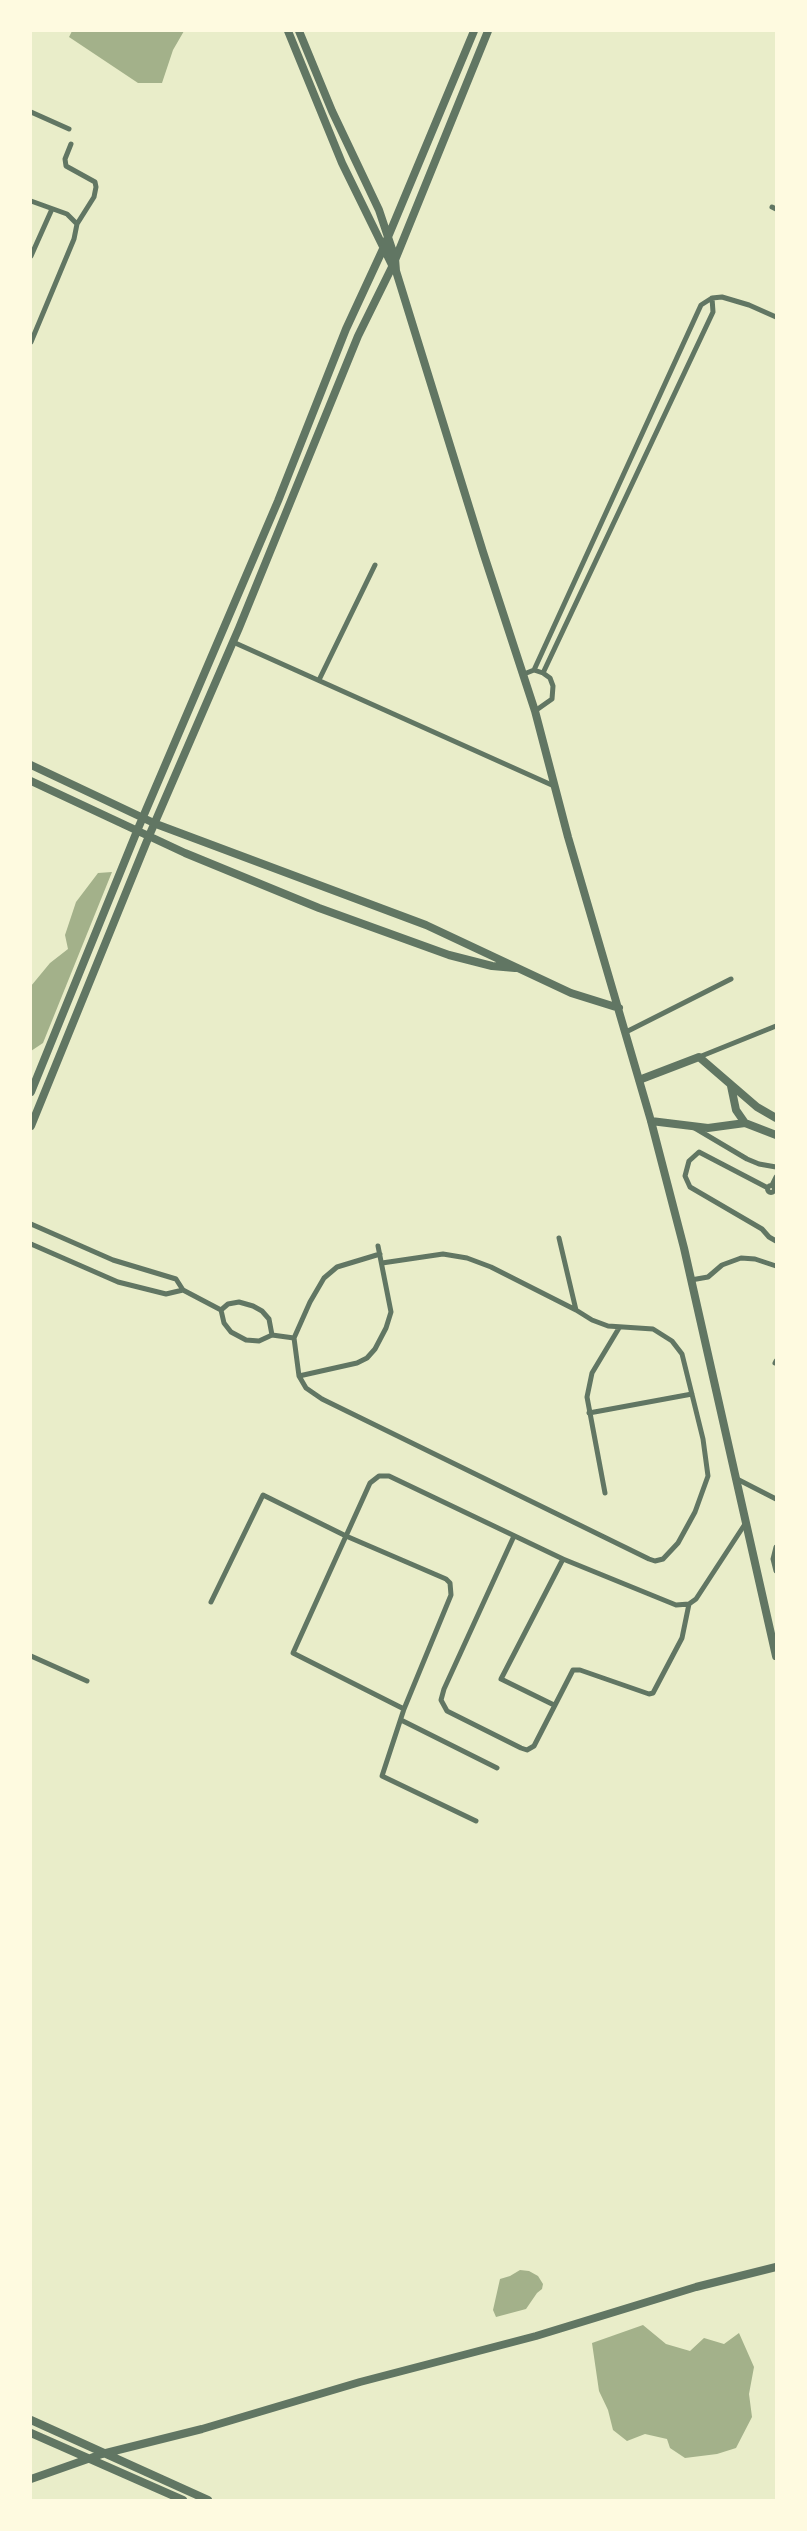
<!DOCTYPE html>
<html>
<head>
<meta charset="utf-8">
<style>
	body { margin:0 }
	#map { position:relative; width:807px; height:2531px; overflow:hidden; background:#e9edc9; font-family:"Archivo Narrow",sans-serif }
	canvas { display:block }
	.frame { position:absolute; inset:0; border:32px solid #fefae0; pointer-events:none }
</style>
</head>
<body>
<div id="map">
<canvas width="807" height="2531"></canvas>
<div class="frame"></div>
</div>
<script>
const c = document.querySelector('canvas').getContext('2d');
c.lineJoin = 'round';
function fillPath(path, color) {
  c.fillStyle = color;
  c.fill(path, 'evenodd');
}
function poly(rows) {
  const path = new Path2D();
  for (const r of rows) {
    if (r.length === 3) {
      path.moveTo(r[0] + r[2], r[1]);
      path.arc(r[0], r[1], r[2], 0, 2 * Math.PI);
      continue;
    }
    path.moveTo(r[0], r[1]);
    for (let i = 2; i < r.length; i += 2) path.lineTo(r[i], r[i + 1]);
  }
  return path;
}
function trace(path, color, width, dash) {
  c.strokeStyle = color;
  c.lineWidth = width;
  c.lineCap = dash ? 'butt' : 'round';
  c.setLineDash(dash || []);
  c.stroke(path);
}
const water = poly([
	[72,31,184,31,173,50,162,83,138,83,69,37],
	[112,872,43,1043,31,1051,31,986,50,963,68,949,65,935,76,902,98,873],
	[520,2270,529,2271,538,2276,543,2284,542,2289,537,2293,526,2309,496,2317,493,2310,500,2279,510,2276],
	[643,2325,666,2344,690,2351,704,2338,724,2344,739,2333,754,2367,749,2394,752,2417,736,2448,717,2454,685,2458,670,2448,667,2439,645,2434,627,2441,613,2430,608,2410,599,2391,592,2343]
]);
const minor = poly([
	[31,112,69,129],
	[71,144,65,159,66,166,95,182,96,187,94,197,77,224],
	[31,201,67,214,77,224,74,239,31,342],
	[772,207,776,209],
	[31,256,52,209],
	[233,642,554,786],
	[534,670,701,305,712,298,722,297,749,305,776,317],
	[543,673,713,312,712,298],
	[524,674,534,670,543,673,550,678,553,686,552,699,535,711],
	[319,680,375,565],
	[626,1032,731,979],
	[699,1057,776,1026],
	[693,1127,747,1159,759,1164,776,1167],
	[772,1185,776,1177],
	[771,1189,3.5],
	[768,1188,699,1152,689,1161,685,1176,690,1187,762,1229,769,1237,776,1241],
	[31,1224,113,1260,176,1279,183,1290,166,1294,118,1282,31,1244],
	[382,1263,443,1254,467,1258,491,1267,576,1310],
	[691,1280,708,1277,722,1265,741,1258,755,1259,776,1266],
	[183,1290,221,1310,224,1323,231,1332,246,1340,259,1341,272,1335,269,1319,262,1311,253,1306,239,1302,228,1304,221,1310],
	[272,1335,294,1338,299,1376,306,1388,322,1399,649,1559,655,1561,663,1559,678,1543,695,1512,708,1476,703,1439,682,1354,672,1341,653,1329,608,1326,592,1320,576,1310,559,1238],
	[294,1338,310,1302,324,1278,337,1267,380,1254],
	[775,1363,776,1361],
	[299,1376,357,1363,367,1358,375,1349,386,1328,391,1312,378,1246],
	[589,1413,692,1394],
	[737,1479,776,1499],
	[605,1493,587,1397,592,1373,619,1328],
	[514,1536,444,1689,441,1700,447,1711,521,1748,527,1750,534,1746,573,1670,580,1670,649,1694,653,1693,682,1638,689,1604],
	[776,1547,773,1559,776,1571],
	[211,1602,263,1495,346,1536,446,1579,450,1583,451,1595,404,1709,382,1776,476,1821],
	[31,1656,87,1681],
	[554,1705,501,1679,563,1559],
	[404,1709,293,1653,370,1483,379,1476,389,1476,563,1559,676,1605,689,1604,696,1599,745,1524],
	[401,1720,497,1768]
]);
const tertiary = poly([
	[288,31,342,163,393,267],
	[299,31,332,111,379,210,395,258,396,271,483,552,535,711,568,837,651,1121,684,1248,776,1656],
	[31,765,156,824,426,925,571,993,619,1008],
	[31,781,185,853,319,908,449,955,492,966,515,968],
	[639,1080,699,1057,757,1107,776,1118],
	[731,1086,736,1110,745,1123,776,1135],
	[31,1092,137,831,278,501,346,329,383,249,474,31],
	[651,1121,708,1128,745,1123],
	[31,1126,149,836,239,628,358,336,393,265,488,31],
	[31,2420,208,2500],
	[31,2433,183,2500],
	[31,2479,102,2454,202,2429,360,2382,536,2336,696,2287,776,2267]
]);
fillPath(water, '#a3b18a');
trace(minor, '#617663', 5);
trace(tertiary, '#617663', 8);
</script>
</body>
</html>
